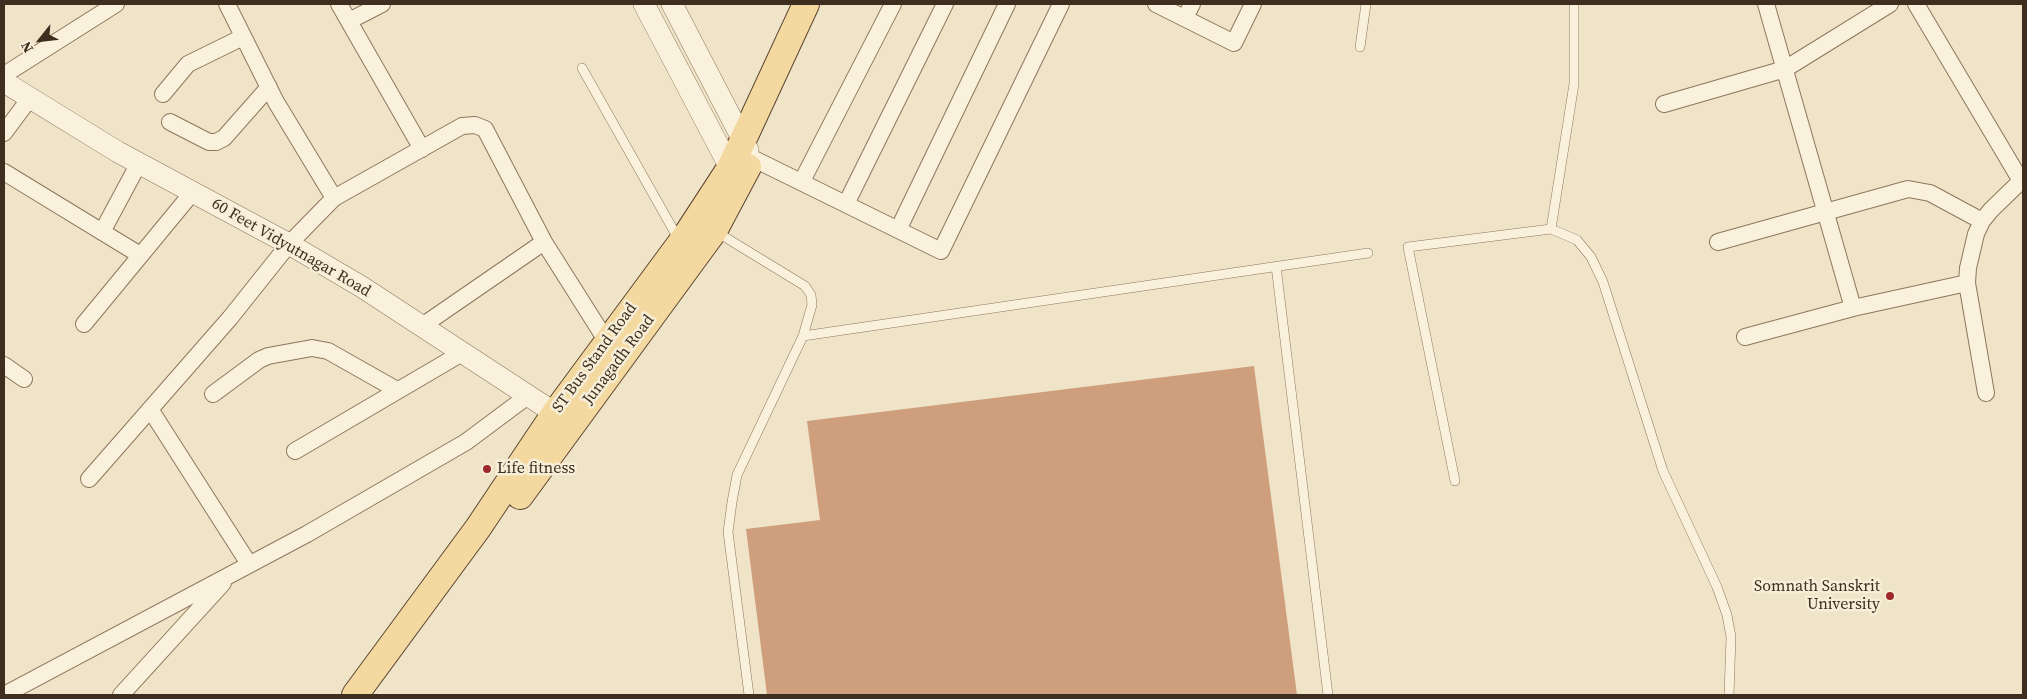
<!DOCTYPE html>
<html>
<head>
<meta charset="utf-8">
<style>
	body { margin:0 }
	#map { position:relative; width:2027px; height:699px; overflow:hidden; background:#f0e4c8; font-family:"Source Serif 4",serif }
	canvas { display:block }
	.frame { position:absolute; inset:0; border:5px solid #3d2e20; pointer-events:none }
	.north { position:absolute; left:15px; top:15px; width:50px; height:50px; -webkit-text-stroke:4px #f7eed8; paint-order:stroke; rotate:241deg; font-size:14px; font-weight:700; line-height:20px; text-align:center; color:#3d2e20 }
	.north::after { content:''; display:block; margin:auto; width:18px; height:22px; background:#3d2e20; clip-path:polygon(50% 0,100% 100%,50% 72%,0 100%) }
</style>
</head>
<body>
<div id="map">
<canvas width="2027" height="699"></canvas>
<div class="frame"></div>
<div class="north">N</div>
</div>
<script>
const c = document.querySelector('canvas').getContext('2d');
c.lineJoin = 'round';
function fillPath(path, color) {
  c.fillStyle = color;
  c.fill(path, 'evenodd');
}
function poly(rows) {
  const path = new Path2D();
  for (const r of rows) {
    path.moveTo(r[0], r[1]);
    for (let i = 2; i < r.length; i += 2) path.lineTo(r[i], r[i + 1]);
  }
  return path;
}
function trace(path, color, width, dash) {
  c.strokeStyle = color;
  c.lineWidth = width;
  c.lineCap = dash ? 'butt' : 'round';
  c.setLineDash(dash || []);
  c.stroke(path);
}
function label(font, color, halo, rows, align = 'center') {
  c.font = font + ' "Source Serif 4",serif';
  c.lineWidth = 5;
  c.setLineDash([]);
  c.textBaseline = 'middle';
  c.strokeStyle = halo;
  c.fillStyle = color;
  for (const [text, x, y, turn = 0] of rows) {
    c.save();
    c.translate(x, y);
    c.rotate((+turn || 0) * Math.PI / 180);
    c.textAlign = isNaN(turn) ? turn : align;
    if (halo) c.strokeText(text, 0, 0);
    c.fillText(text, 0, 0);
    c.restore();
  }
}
const building = poly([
	[1254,366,1297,695,767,695,746,529,820,520,807,421]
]);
const service = poly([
	[1360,47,1366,4],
	[582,68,679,240],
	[1551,229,1574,84,1574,4],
	[715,231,805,286,811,295,812,305,803,336,737,475,732,502,728,532,749,695],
	[1276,266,1328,695],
	[803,336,1368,253],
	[1455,481,1408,247,1551,229,1577,240,1591,257,1603,282,1663,471,1717,587,1727,615,1731,637,1729,695]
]);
const minor = poly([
	[227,4,276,102,334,198],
	[339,4,422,149],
	[1156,4,1234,43,1253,4],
	[1766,4,1853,308],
	[1916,4,2021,181],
	[1185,18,1192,4],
	[349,21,382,4],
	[4,75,116,4],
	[163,94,188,64,243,37],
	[1664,104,1785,69,1890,4],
	[170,122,209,142,216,142,224,138,269,87],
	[4,133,30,98],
	[752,158,941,251,1061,4],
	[4,172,140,255],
	[802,181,893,4],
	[846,204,945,4],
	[898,230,1007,4],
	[102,232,139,163],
	[1718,242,1908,189,1930,193,1982,221],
	[84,324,192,193],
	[422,326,544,242],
	[1745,337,1853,308,1967,283],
	[4,365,24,379],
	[1986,393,1967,283,1968,268,1976,234,1982,221,1991,210,2023,179],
	[213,394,259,360,268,356,312,348,328,351,397,390],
	[150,409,249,564],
	[295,451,462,353],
	[89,479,230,318,289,244,334,198,462,126,475,125,485,129,544,242,611,348],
	[4,695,307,534,466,442,529,395],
	[121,695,223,583]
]);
const tertiary = poly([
	[644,4,736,179],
	[672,4,748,150],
	[4,82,118,152,289,244,362,287,567,421]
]);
const primary = poly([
	[520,496,714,231,748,167],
	[355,695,478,528,555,413,685,237,730,168,806,4]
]);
const markers = [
	[487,469,5,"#9e2a2b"],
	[1890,596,5,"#9e2a2b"]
];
const streetNames = [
	["60 Feet Vidyutnagar Road",291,248,30],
	["ST Bus Stand Road",595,358,-54],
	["Junagadh Road",619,360,-53]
];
const poiNames = [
	["Life fitness",497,469],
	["Somnath Sanskrit",1880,587,"right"],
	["University",1880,605,"right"]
];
fillPath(building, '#cf9f7d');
trace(service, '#8d765c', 10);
trace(minor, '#8d765c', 18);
trace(tertiary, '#8d765c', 22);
trace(primary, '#5b4430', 28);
trace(service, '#faf1dc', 9);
trace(minor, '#faf1dc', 16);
trace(tertiary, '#faf1dc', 21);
trace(primary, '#f3d9a0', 26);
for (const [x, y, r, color] of markers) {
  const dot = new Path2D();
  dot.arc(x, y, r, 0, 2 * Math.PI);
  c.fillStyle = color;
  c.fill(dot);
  trace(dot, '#f7eed8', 2);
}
label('16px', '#3d2e20', '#f7eed8', streetNames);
label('16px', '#3d2e20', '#f7eed8', poiNames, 'left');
</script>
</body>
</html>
